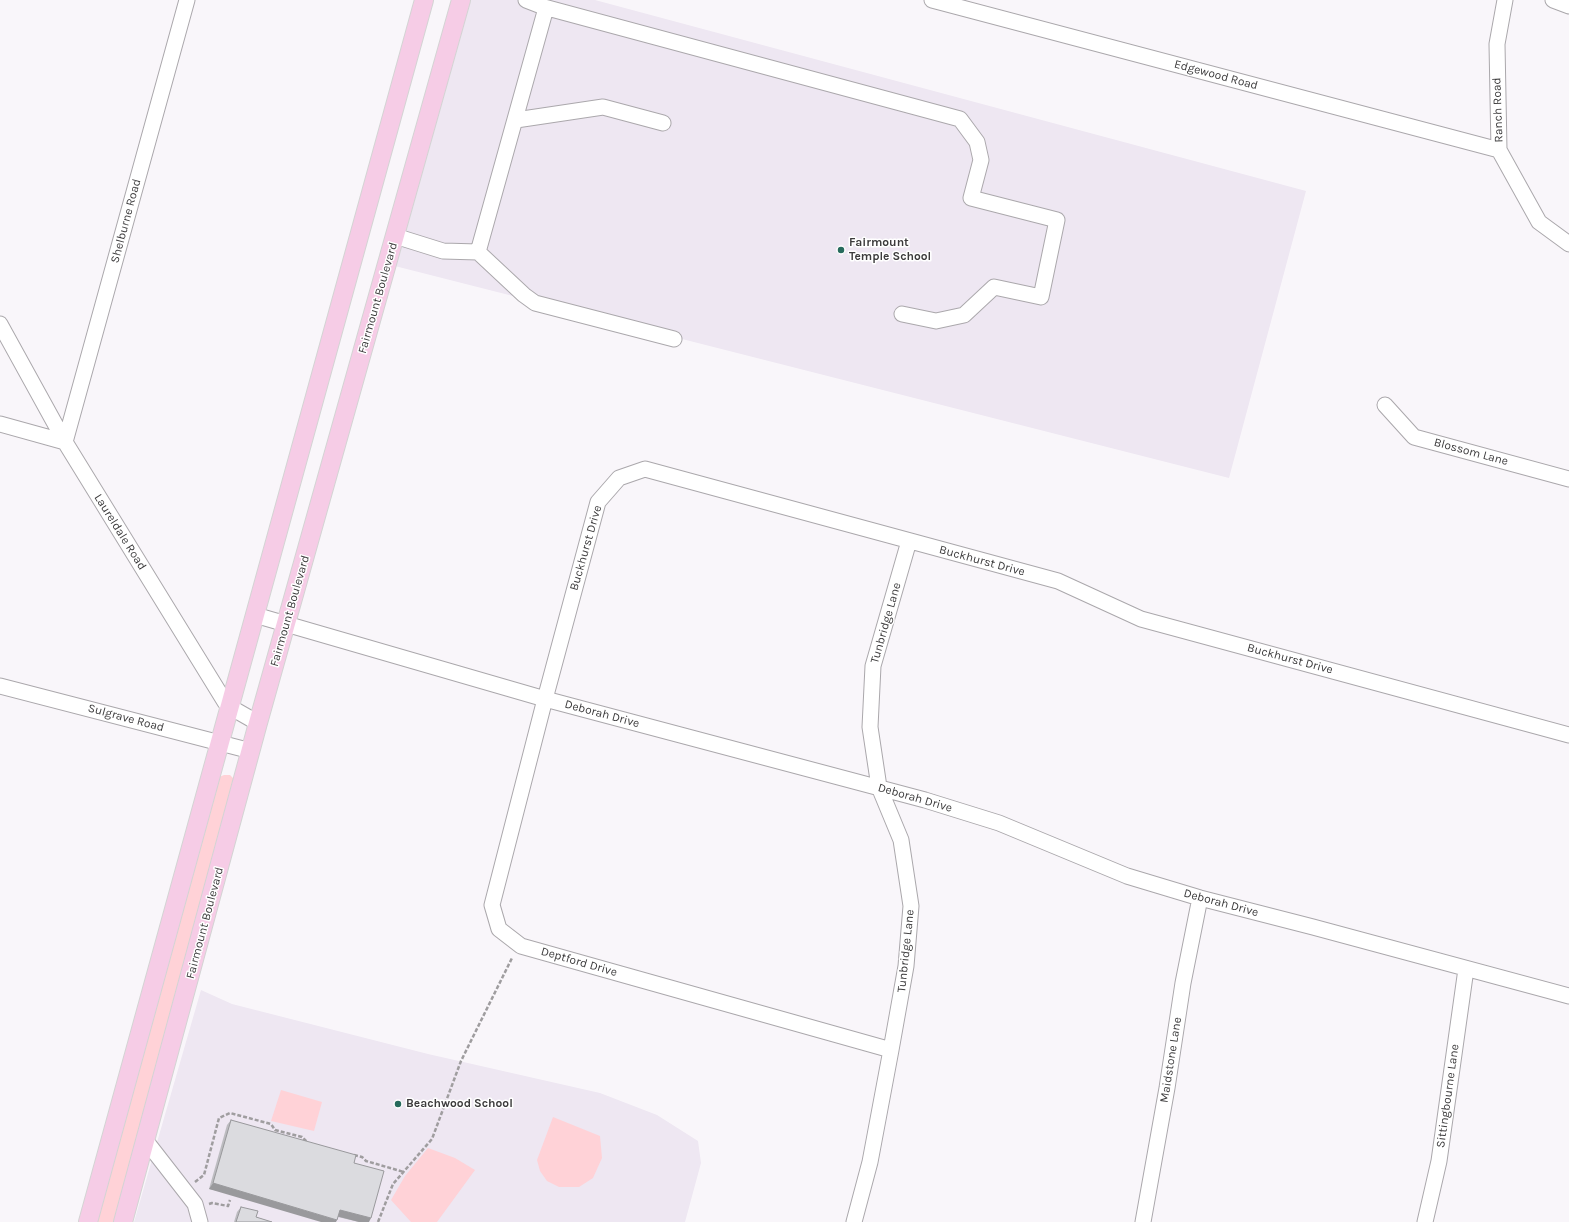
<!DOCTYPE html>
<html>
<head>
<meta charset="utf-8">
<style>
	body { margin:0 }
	canvas { display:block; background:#f9f6fa }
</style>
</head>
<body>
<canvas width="1569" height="1222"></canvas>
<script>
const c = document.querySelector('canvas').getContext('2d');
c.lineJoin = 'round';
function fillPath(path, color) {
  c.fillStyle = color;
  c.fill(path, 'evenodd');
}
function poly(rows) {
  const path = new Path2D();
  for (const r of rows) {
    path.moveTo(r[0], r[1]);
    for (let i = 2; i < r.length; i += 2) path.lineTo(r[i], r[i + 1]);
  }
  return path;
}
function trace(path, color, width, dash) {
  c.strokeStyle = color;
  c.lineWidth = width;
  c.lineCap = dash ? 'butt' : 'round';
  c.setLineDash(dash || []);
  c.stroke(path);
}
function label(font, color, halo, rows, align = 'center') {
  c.font = font + ' Karla,sans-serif';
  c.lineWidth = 3;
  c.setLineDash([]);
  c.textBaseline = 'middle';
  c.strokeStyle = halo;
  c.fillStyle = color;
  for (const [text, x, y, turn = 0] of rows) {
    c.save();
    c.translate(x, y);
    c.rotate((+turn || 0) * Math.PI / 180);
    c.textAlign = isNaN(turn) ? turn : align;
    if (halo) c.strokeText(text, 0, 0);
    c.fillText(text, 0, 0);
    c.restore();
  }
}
const built = poly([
	[461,0,595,0,1306,191,1229,478,387,264],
	[201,990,232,1004,428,1054,600,1093,657,1115,698,1141,701,1163,685,1222,134,1222]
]);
const green = poly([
	[224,775,230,775,235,780,117,1222,95,1222,219,777],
	[281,1090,322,1102,314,1131,271,1121],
	[553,1117,600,1136,602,1158,593,1178,579,1187,559,1187,547,1181,540,1171,537,1160],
	[428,1148,455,1158,475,1170,437,1222,411,1222,391,1200,405,1176]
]);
const path = poly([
	[354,1155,362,1157,366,1161,404,1172],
	[195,1182,204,1175,219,1118,230,1113,271,1124,275,1130,302,1137,307,1142],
	[209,1204,212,1203,228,1206,230,1200],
	[378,1222,393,1184,432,1139,461,1061,512,958]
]);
const minor = poly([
	[526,0,544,7,960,119,977,142,981,160,971,198,1057,220,1041,297,994,287,964,315,936,321,902,314],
	[932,0,1499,150],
	[1505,0,1497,44,1499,150,1539,222,1569,244],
	[1553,0,1569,6],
	[516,120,603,107,663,123],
	[395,236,443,251,478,252,546,8],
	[478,252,524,295,535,303,674,339],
	[0,324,65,442,225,702,230,707,258,723],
	[1385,405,1414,437,1569,479],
	[0,424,65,442,187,0],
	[255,615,545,699,925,800,999,823,1127,876,1200,898,1313,927,1569,996],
	[0,686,251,751],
	[891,1050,521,946,499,929,492,905,545,699,598,502,619,478,645,469,1058,581,1141,619,1569,735],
	[146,1141,195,1204,200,1222],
	[854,1222,870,1162,891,1050,906,966,911,906,901,840,879,787,870,727,873,666,909,541],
	[1143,1222,1167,1088,1183,983,1200,898],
	[1425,1222,1439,1161,1466,969]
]);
const major = poly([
	[88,1222,424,0],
	[123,1222,258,723,461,0]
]);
const wall = poly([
	[231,1120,354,1163,369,1222,359,1222,338,1217,209,1189,227,1125],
	[241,1207,256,1217,272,1222,234,1222,237,1212]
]);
const shadedWall = poly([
	[213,1183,337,1220,336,1222,321,1222,209,1189],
	[340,1210,371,1218,369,1222,359,1222,336,1216]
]);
const building = poly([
	[231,1120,356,1155,354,1163,384,1171,371,1218,340,1210,337,1220,213,1183,231,1120],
	[241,1207,258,1211,256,1217,272,1222,236,1222,241,1207]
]);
const markers = [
	[841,250,4,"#266a5c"],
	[398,1104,4,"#266a5c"]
];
const streetNames = [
	["Edgewood Road",1216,75,15],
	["Ranch Road",1498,110,-92],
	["Shelburne Road",126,221,-75],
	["Fairmount Boulevard",378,298,-74],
	["Blossom Lane",1471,452,15],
	["Laureldale Road",120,532,58],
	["Buckhurst Drive",586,548,-74],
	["Buckhurst Drive",982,561,15],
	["Fairmount Boulevard",290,611,-74],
	["Tunbridge Lane",886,623,-74],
	["Buckhurst Drive",1290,659,15],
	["Deborah Drive",602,714,15],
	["Sulgrave Road",126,718,15],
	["Deborah Drive",915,798,16],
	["Deborah Drive",1221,903,15],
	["Fairmount Boulevard",205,923,-75],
	["Tunbridge Lane",906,951,-84],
	["Deptford Drive",579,962,16],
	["Maidstone Lane",1171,1060,-81],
	["Sittingbourne Lane",1448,1096,-82]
];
const poiNames = [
	["Fairmount",849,243],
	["Temple School",849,257],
	["Beachwood School",406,1104]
];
fillPath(built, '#eee7f2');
fillPath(green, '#ffd2d7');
trace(minor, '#aba8ac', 17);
trace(major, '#d4d4d4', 20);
trace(path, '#9f9d9f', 2.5, [4, 2]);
trace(minor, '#fff', 15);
trace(major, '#f6cce6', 18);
fillPath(wall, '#bcbcc0');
fillPath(shadedWall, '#99999c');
fillPath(building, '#dbdbdf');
trace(building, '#99999c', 1);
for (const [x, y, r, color] of markers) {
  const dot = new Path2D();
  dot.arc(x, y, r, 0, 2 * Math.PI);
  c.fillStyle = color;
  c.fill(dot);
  trace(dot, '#fff', 1.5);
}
label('12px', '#3c3b3c', '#fff', streetNames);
label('bold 12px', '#3c3b3c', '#fff', poiNames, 'left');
</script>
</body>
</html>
